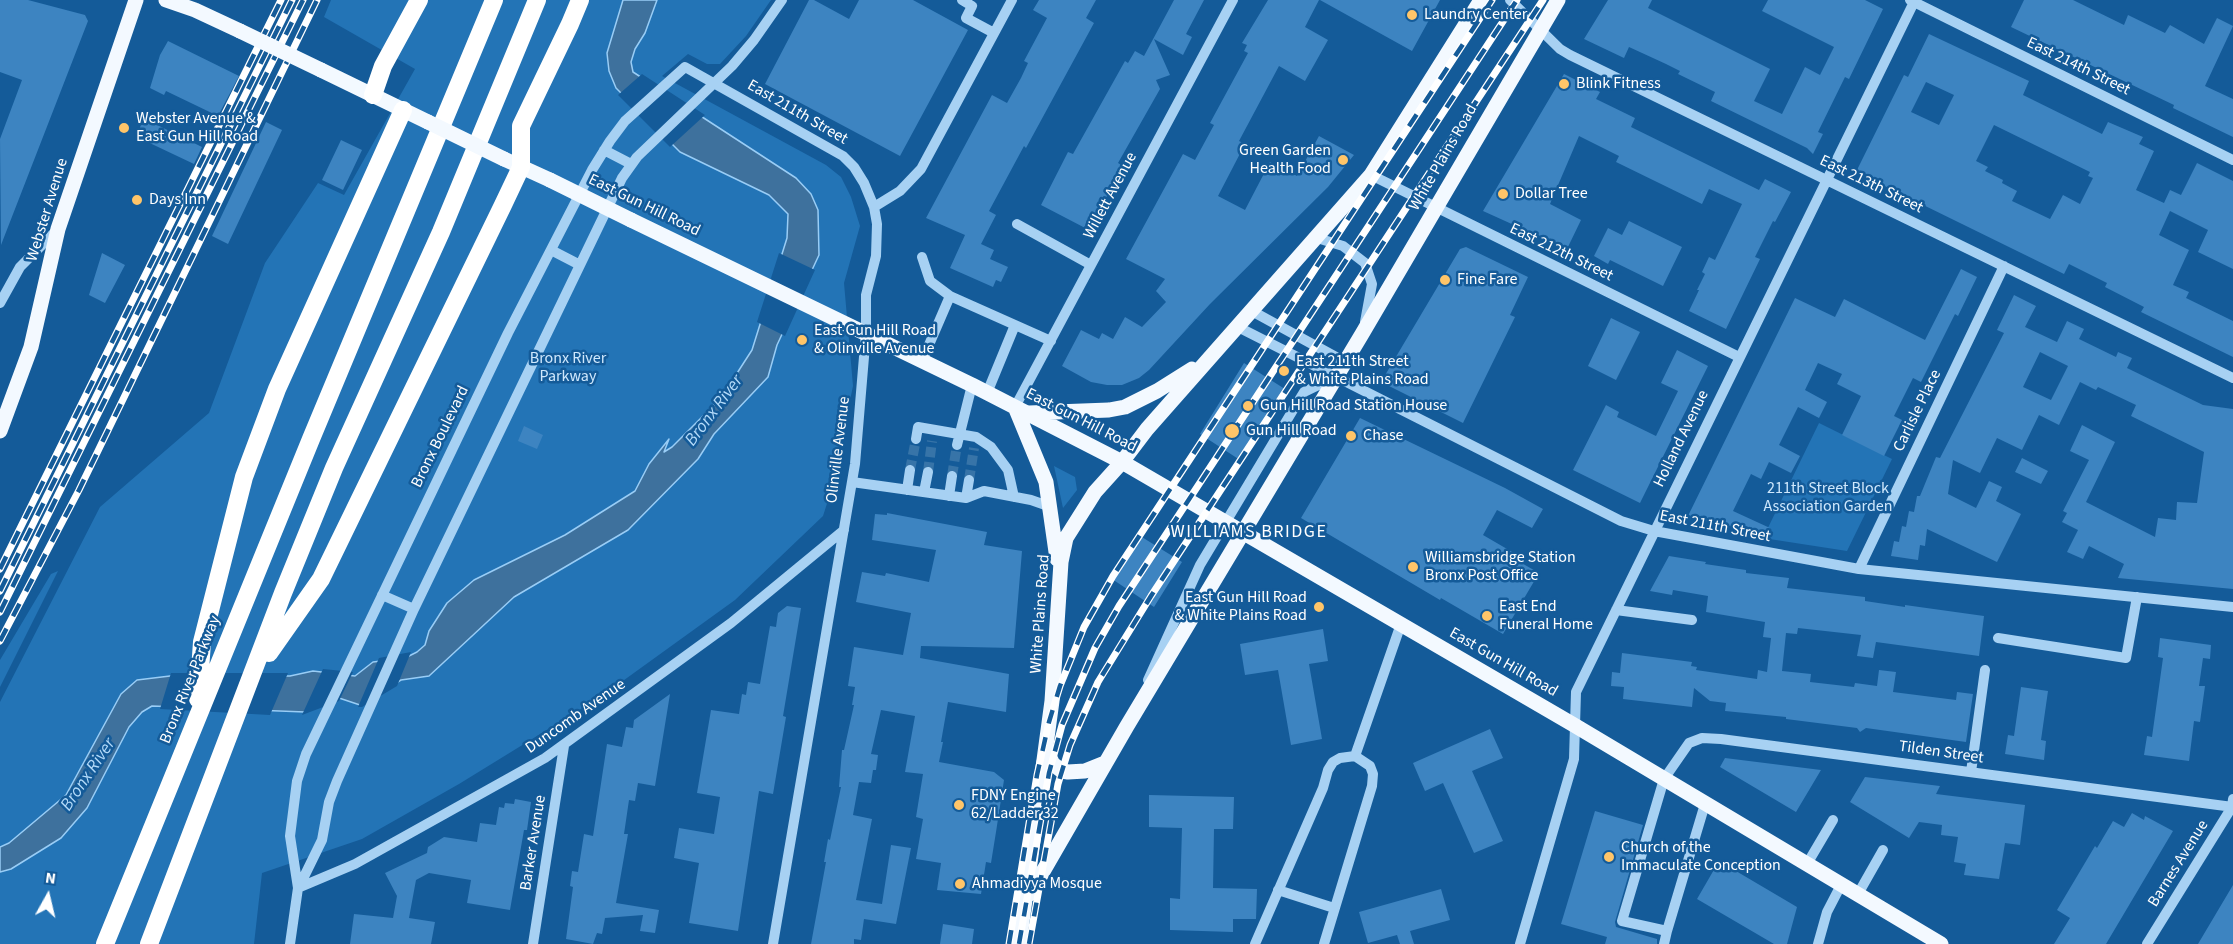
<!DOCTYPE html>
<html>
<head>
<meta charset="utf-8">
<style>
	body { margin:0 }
	#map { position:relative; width:2233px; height:944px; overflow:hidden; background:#145b99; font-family:"Source Sans 3",sans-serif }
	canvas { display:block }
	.north { position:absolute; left:18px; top:866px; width:60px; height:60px; -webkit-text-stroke:4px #145b99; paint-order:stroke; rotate:8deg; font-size:16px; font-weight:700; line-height:24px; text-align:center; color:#fff }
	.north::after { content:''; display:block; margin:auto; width:21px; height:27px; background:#fff; clip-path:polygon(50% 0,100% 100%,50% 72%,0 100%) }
</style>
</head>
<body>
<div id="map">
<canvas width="2233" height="944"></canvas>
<div class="north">N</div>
</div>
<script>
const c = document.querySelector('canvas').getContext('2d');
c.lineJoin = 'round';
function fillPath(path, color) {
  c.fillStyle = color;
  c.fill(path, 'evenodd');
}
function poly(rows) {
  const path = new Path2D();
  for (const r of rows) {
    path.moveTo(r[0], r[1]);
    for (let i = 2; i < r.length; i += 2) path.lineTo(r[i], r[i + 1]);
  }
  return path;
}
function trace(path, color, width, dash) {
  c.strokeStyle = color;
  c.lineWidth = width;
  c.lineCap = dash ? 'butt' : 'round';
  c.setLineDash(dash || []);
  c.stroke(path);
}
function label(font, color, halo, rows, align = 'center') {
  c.font = font + ' "Source Sans 3",sans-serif';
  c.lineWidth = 5;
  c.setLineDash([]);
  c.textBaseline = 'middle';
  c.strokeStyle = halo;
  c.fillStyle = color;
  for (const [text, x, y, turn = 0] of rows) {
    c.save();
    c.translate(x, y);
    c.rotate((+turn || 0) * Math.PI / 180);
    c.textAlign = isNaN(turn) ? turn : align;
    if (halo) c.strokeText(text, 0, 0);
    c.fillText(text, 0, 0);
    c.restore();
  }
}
const green = poly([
	[331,0,771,0,746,36,720,64,707,64,688,54,662,76,826,165,841,177,851,197,860,226,844,283,853,386,831,491,823,516,735,600,602,696,459,784,362,839,262,873,254,944,0,944,0,702,100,507,209,413,265,263,318,183,344,195,415,69,324,17],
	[1819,423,1892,459,1847,551,1763,538],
	[1054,466,1075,477,1077,490,1063,508],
	[58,571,0,687,0,660,51,574]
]);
const water = poly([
	[623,0,657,0,645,33,635,49,631,62,633,72,796,178,811,194,818,210,819,255,777,345,768,377,714,434,698,459,628,530,514,597,429,676,401,680,360,705,339,698,305,712,152,706,142,712,129,727,87,808,61,838,11,869,0,872,0,847,9,843,66,795,121,694,137,680,170,676,290,676,313,671,355,676,373,662,405,658,417,652,425,645,429,631,447,603,474,580,565,535,635,491,649,464,669,439,664,452,672,447,721,398,752,350,787,238,788,214,769,195,680,152,616,88,609,71,607,53,623,0]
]);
const pier = poly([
	[642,74,705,115,670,147,618,95],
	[779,253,815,270,785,336,757,322],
	[411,652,397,686,362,707,358,707,379,658],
	[323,669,353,672,339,701,302,715],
	[171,673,288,673,270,715,160,709]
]);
const building = poly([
	[0,0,28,0,85,15,88,21,1,245,0,139,22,80,0,72],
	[809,0,814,0,849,19,859,0,913,0,968,30,900,156,765,84],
	[1039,0,1096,0,1086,18,1094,23,1026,148,1024,146,989,211,996,215,981,244,994,250,990,259,1008,267,1001,282,996,280,993,287,950,268,965,235,926,218,992,95,1007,103,1021,78,1028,63,1024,61,1047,18,1033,10],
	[1174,0,1204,0,1186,34,1192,37,1183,55,1154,39,1170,75,1156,80,1160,89,1118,163,1123,166,1089,230,1041,205,1068,152,1073,154,1125,61,1128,63,1135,51,1144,56],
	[1268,0,1319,0,1305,27,1328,40,1305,81,1279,66,1239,141,1245,144,1218,196,1245,210,1270,162,1297,176,1319,136,1354,155,1328,187,1210,304,1149,370,1139,378,1122,385,1107,385,1091,382,1062,366,1081,330,1099,339,1102,333,1113,339,1125,317,1142,327,1166,302,1156,291,1165,279,1126,259,1183,154,1195,160,1214,125,1210,123,1248,53,1244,51,1247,45,1242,43],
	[1320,0,1440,0,1412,51],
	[1608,0,1652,0,1648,8,1770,69,1754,101,1782,114,1805,67,1820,75,1834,47,1762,11,1768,0,1865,0,1883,9,1849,79,1845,77,1818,132,1823,134,1813,154,1807,148,1711,101,1715,92,1678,74,1680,71,1666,64,1629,47,1624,58,1584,39],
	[2024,0,2073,0,2124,25,2128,15,2165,33,2170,25,2204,44,2217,18,2233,26,2205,86,2233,99,2233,137,2173,108,2174,105,2011,27],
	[1929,34,2029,81,2023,95,2102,134,2108,122,2143,137,2139,144,2154,151,2136,190,2164,203,2170,190,2181,195,2197,163,2233,181,2233,269,2198,252,2208,230,2170,211,2159,235,2189,250,2173,285,2189,292,2186,298,2233,321,2233,357,2141,312,2144,307,2105,287,2107,283,2069,264,2064,274,1856,172,1904,75,1908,77],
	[1926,82,1954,95,1939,125,1911,112],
	[1994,125,2090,172,2088,176,2093,178,2080,204,2063,195,2050,219,2012,201,2017,191,2002,183,2003,180,1985,171,1988,167,1976,161],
	[168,41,239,76,218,116,166,91,164,95,150,88,160,55],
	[1564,74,1600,92,1596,99,1635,118,1631,127,1759,190,1765,179,1791,192,1775,222,1773,221,1755,257,1760,259,1726,329,1689,311,1699,290,1697,290,1705,274,1702,272,1709,257,1715,260,1742,204,1709,189,1702,204,1616,162,1619,156,1579,136,1550,204,1581,220,1567,249,1483,211],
	[143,118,202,147,194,164,137,137],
	[266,122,282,130,228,244,212,236],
	[341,140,362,150,343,190,322,180],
	[1629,221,1682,247,1663,286,1610,260,1608,264,1594,256,1608,228,1622,235],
	[1466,247,1528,277,1510,315,1515,317,1463,423,1381,382,1460,249],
	[102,253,125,265,105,303,89,295],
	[1961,269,1977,277,1958,316,1955,314,1921,382,1913,378,1894,416,1902,420,1884,456,1842,435,1861,396,1837,384,1842,374,1818,363,1805,390,1827,402,1819,418,1798,407,1779,445,1800,456,1791,473,1769,462,1761,479,1751,474,1733,511,1770,528,1768,533,1687,518,1795,298,1835,317,1844,299,1925,340],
	[2014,295,2036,306,2025,327,2057,342,2067,321,2084,329,2079,339,2116,357,2118,352,2132,358,2127,368,2203,405,2233,409,2233,589,2118,578,2124,564,2089,546,2083,559,2067,552,2078,530,2062,522,2067,513,2063,511,2089,460,2070,451,2082,425,2115,442,2086,502,2155,537,2158,518,2176,520,2177,502,2197,503,2204,452,2131,416,2136,405,2098,387,2096,390,2080,382,2059,425,2039,415,2022,450,1997,438,1980,473,1953,460,1948,494,1976,508,1989,481,2002,487,1996,501,2021,514,1997,562,1927,529,1925,546,1920,545,1918,560,1891,556,1894,541,1899,542,1902,526,1906,527,1909,511,1914,512,1917,496,1920,496,1936,457,1940,458,2004,333,1997,330],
	[2040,352,2068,366,2051,400,2023,387],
	[1611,318,1640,332,1616,380,1588,366],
	[1677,350,1708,366,1640,503,1573,470,1606,405,1619,412,1617,417,1656,436,1678,391,1661,383],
	[1244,363,1288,391,1243,462,1200,434],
	[1360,418,1505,488,1543,509,1532,528,1497,510,1483,535,1514,553,1511,557,1539,573,1503,634,1441,598,1440,600,1301,518],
	[524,426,543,435,537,449,518,441],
	[2022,458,2048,471,2041,484,2015,472],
	[887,513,987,532,984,545,1022,551,1014,648,921,646,920,658,1009,674,1006,712,948,702,941,742,943,742,939,762,994,772,1004,780,996,832,991,863,986,862,981,894,937,890,941,863,916,859,923,819,916,817,923,774,905,772,915,716,881,710,871,754,878,755,876,770,873,770,871,783,859,782,853,815,872,819,856,900,882,904,891,845,911,848,896,924,864,919,861,940,854,939,854,944,811,944,826,862,824,862,828,839,830,840,841,787,839,787,842,750,844,750,854,705,852,705,855,687,848,686,854,647,903,655,911,613,856,602,862,572,885,576,886,573,929,582,936,550,872,540,875,514,887,515],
	[1137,534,1182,562,1154,607,1109,577],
	[1669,556,1706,562,1705,564,1746,570,1746,573,1789,578,1787,588,1865,597,1865,601,1905,607,1905,605,1984,616,1979,656,1876,642,1873,658,1857,656,1861,635,1798,628,1797,634,1786,633,1782,671,1811,674,1810,682,1854,687,1855,683,1877,686,1879,670,1896,672,1893,692,1956,700,1957,692,1973,694,1966,742,1866,728,1860,732,1857,728,1786,719,1786,717,1725,711,1726,703,1710,701,1694,688,1692,707,1623,699,1624,687,1611,686,1612,672,1620,673,1622,653,1692,662,1691,666,1697,667,1696,670,1757,679,1758,670,1767,672,1771,638,1763,637,1765,622,1706,612,1708,596,1673,590,1672,595,1650,591],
	[787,606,801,608,783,716,786,717,773,794,759,791,738,931,689,923,699,863,674,858,679,828,714,834,720,797,697,793,711,710,739,714,742,694,746,695,748,682,760,684,770,626,776,627,778,613],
	[1323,629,1328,661,1309,664,1322,739,1291,745,1278,670,1245,675,1240,644],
	[2160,638,2211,645,2210,659,2203,658,2199,686,2205,686,2200,722,2194,721,2189,761,2144,755,2147,736,2152,737,2163,658,2158,657],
	[2021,687,2048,691,2041,740,2046,741,2044,760,2005,754,2008,735,2014,736],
	[670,694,655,786,638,783,635,801,629,800,624,834,628,834,616,903,659,910,655,933,640,931,643,915,605,918,602,934,597,933,593,944,566,939,573,887,570,886,572,871,578,872,584,834,593,836,607,744,622,747,626,727,633,728,634,720],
	[1490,729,1503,758,1472,771,1503,841,1474,853,1443,783,1425,791,1413,763],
	[1725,758,1821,770,1796,812,1720,767],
	[1865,777,1940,786,1936,794,2025,805,2020,845,2005,843,1999,879,1964,875,1966,864,1954,862,1958,837,1941,835,1942,825,1919,822,1909,838,1850,802],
	[1149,795,1234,797,1233,829,1214,829,1213,888,1257,889,1256,919,1233,919,1233,932,1170,930,1170,898,1180,899,1182,828,1149,827],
	[515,799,531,802,527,830,524,830,510,910,467,903,471,880,429,873,416,880,409,918,435,922,431,944,350,944,354,914,393,918,397,896,385,873,427,853,428,847,444,837,477,842,480,823,496,825,499,807,504,808,505,803,514,804],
	[1595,811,1643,825,1615,922,1616,927,1657,939,1657,944,1605,944,1607,937,1561,924],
	[2132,813,2144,820,2145,816,2173,831,2106,944,2054,944,2070,918,2057,910,2095,846,2097,848,2113,821,2124,827],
	[1719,861,1797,907,1787,944,1774,944,1697,899],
	[2233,885,2233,944,2198,944],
	[1441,889,1450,920,1410,931,1414,944,1400,944,1397,935,1368,943,1359,912],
	[943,924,974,929,972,944,940,944]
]);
const minorTunnel = poly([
	[910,470,916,439],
	[928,472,932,441],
	[952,476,957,445],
	[969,480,974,448]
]);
const minor = poly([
	[962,0,972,6,966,18,994,33],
	[1510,0,1560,49,1570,55,2233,378],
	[1910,0,2233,160],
	[604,150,631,164],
	[1371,175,1739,357],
	[874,207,900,191,921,169,1012,0],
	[1017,224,1091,265],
	[1314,237,1343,246,1365,263,1372,284,1365,322],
	[551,250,580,265],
	[922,257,930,281,950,296],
	[0,303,20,267,58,229],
	[1250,310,1345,362],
	[1236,326,1621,521,1654,531,1859,569,2233,607],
	[922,361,950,296,1051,341],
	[987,393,1015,325],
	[1015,407,1233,0],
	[916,439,918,427,976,437,991,447,1008,470,1014,497],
	[957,445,972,385],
	[852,482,966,498,984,491,1031,500,1051,507],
	[907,490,910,470],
	[924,492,928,472],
	[949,496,952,476],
	[966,498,969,480],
	[1859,569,2004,266],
	[382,595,414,609],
	[1616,610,1692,620],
	[1998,638,2126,658,2137,597],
	[1148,680,1200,565,1293,410,1304,392,1335,377],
	[1355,756,1401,624],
	[1971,772,1985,670],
	[1705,804,1667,931,1622,921,1664,779,1689,743,1702,738,1721,739,2233,807],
	[1807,864,1833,820],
	[299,887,322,840,329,802,337,781,414,609,622,178,637,157,732,66,754,40,782,0],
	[298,888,355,864,545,758,731,623,844,530],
	[1278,890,1334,908],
	[1858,894,1883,850],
	[290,944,298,888,290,836,297,781,306,754,508,333,592,170,610,141,625,121,685,67,843,156,854,167,864,183,874,207,877,224,876,256,866,295,866,333,855,464,773,944],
	[533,944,564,746],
	[1255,944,1323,788,1328,770,1333,762,1340,758,1355,756,1370,766,1373,774,1372,786,1324,944],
	[1520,944,1574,759,1576,692,1915,0],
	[1664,944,1667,931],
	[1818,944,1827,912,1841,885],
	[2147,944,2232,807,2233,799]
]);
const major = poly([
	[166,0,195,10,240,31],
	[321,70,428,122],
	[504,159,550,180],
	[631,220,972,385,1122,462,1574,725,1941,944],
	[1015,407,1046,482,1057,559],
	[1029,413,1109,410,1125,407,1157,391,1192,369],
	[0,431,31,347,58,229,136,0],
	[1046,750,1053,764,1062,771,1068,772,1085,771,1105,763],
	[1030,894,1127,726,1362,334,1558,0],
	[1019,944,1052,701,1061,562,1066,538,1095,492,1122,462,1147,429,1371,175,1481,0]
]);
const highway = poly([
	[373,95,383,66,419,0],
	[269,653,321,579,503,205,521,167,521,126,570,24,580,0],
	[198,699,202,642,244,477,277,389,403,110],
	[105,944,311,439,494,0],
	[149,944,283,593,334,468,441,232,537,0]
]);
const rail = poly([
	[0,569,281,0],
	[0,591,292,0],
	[0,612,303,0],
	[0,641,79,490,317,0],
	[1009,944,1037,775,1049,722,1060,686,1084,627,1113,576,1492,0],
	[1019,944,1049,773,1062,725,1095,648,1119,606,1517,0],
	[1029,944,1058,784,1070,745,1098,682,1151,596,1543,0]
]);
const majorBridge = poly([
	[240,31,321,70],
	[428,122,504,159],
	[550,180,631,220]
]);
const markers = [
	[1412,15,6,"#ffc569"],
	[1564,84,6,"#ffc569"],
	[124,128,6,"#ffc569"],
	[1343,160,6,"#ffc569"],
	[1503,194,6,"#ffc569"],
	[137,200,6,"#ffc569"],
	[1445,280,6,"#ffc569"],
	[802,340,6,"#ffc569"],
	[1284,371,6,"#ffc569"],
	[1248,406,6,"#ffc569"],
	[1232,431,8,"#ffc569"],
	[1351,436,6,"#ffc569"],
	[1413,567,6,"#ffc569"],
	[1319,607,6,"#ffc569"],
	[1487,616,6,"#ffc569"],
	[959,805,6,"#ffc569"],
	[1609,857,6,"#ffc569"],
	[960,884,6,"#ffc569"]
];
const poiNames = [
	["Laundry Center",1424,15],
	["Blink Fitness",1576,84],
	["Webster Avenue &",136,119],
	["East Gun Hill Road",136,137],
	["Green Garden",1331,151,"right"],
	["Health Food",1331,169,"right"],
	["Dollar Tree",1515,194],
	["Days Inn",149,200],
	["Fine Fare",1457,280],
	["East Gun Hill Road",814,331],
	["& Olinville Avenue",814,349],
	["East 211th Street",1296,362],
	["& White Plains Road",1296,380],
	["Gun Hill Road Station House",1260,406],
	["Gun Hill Road",1246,431],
	["Chase",1363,436],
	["Williamsbridge Station",1425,558],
	["Bronx Post Office",1425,576],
	["East Gun Hill Road",1307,598,"right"],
	["& White Plains Road",1307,616,"right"],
	["East End",1499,607],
	["Funeral Home",1499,625],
	["FDNY Engine",971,796],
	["62/Ladder 32",971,814],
	["Church of the",1621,848],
	["Immaculate Conception",1621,866],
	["Ahmadiyya Mosque",972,884]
];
const streetNames = [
	["East 214th Street",2078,67,26],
	["East 211th Street",797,113,30],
	["White Plains Road",1444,158,-60],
	["East 213th Street",1871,185,26],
	["Willett Avenue",1111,196,-62],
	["East Gun Hill Road",644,206,26],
	["Webster Avenue",48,210,-73],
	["East 212th Street",1561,253,26],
	["Carlisle Place",1918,411,-64],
	["East Gun Hill Road",1081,421,27],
	["Bronx Boulevard",441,437,-64],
	["Holland Avenue",1682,439,-64],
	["Olinville Avenue",839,450,-83],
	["East 211th Street",1715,527,11],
	["White Plains Road",1041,614,-86],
	["East Gun Hill Road",1503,663,30],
	["Bronx River Parkway",191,680,-68],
	["Duncomb Avenue",576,717,-35],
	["Tilden Street",1941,753,8],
	["Barker Avenue",534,843,-81],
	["Barnes Avenue",2179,864,-58]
];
const parkNames = [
	["Bronx River",568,359],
	["Parkway",568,377],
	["211th Street Block",1828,489],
	["Association Garden",1828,507]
];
const waterNames = [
	["Bronx River",715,411,-53],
	["Bronx River",89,775,-56]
];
const neighbourhoodNames = [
	["WILLIAMS BRIDGE",1249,533]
];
fillPath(green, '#2374b6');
fillPath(water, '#3e719d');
trace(water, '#99cdf6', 1.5);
fillPath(pier, '#145b99');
fillPath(building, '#3d84c1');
trace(minorTunnel, '#3774a8', 10, [10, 5]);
trace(minor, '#a7d1f3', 10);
trace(major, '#f3f9ff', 15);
trace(highway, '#fff', 18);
trace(rail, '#fff', 7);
trace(rail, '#145b99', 4.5, [14]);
trace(majorBridge, '#f3f9ff', 15);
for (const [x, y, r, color] of markers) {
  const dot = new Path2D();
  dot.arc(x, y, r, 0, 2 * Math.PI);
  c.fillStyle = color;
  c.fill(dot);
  trace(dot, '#145b99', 2);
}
label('16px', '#fff', '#145b99', poiNames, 'left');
label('16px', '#fff', '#145b99', streetNames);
label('16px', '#cfe8fd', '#145b99', parkNames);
label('italic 18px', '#b3daf9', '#145b99', waterNames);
c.letterSpacing = '1.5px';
label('18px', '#fff', '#145b99', neighbourhoodNames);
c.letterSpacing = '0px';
</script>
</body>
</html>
